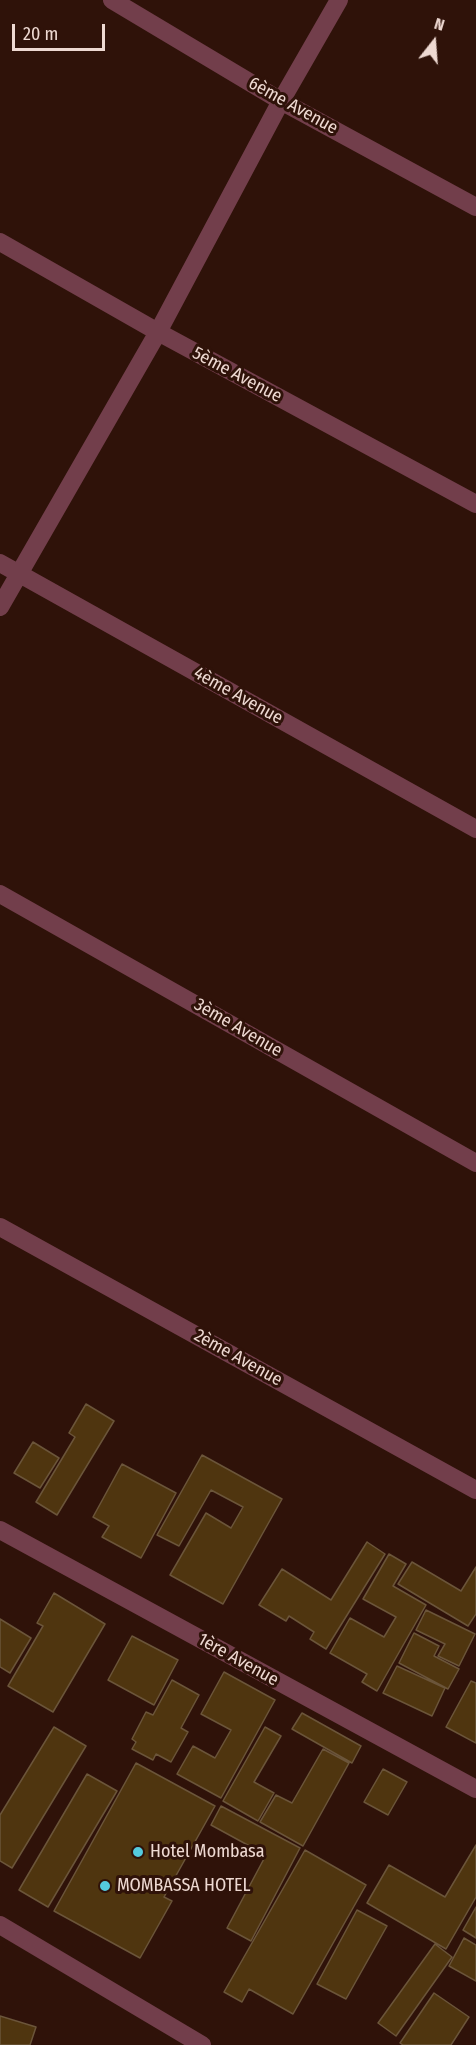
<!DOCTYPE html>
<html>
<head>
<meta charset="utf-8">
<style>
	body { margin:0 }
	#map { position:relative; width:476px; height:2045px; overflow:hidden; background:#2f1209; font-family:"Fira Sans Condensed",sans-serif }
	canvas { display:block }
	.north { position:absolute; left:404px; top:12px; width:60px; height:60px; -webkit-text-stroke:4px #2f1209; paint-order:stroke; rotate:17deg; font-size:16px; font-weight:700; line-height:24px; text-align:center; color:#eed9d2 }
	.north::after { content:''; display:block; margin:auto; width:21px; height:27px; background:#eed9d2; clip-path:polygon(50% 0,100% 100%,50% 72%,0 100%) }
	.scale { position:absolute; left:12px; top:24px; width:93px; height:27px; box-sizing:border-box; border:3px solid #eed9d2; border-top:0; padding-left:8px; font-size:18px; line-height:21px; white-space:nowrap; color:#eed9d2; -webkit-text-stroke:4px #2f1209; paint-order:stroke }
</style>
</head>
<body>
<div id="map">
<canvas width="476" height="2045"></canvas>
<div class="north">N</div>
<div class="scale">20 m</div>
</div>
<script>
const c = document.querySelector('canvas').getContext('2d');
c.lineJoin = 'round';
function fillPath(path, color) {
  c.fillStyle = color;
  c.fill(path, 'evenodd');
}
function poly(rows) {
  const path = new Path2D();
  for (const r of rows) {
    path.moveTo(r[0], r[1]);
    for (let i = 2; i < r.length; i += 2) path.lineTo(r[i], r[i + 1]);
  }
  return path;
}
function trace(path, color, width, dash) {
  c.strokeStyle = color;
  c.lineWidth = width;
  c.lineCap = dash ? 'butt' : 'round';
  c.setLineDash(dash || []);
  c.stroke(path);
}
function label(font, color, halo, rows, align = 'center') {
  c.font = font + ' "Fira Sans Condensed",sans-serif';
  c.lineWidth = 6;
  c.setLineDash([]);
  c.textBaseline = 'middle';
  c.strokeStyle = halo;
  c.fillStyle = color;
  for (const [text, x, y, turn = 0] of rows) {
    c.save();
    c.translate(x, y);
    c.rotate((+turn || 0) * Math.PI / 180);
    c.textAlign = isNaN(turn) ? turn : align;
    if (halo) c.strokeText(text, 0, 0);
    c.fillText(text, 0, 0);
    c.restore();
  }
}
const building = poly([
	[86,1404,114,1421,57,1515,36,1502,75,1437,69,1433,86,1404],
	[33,1442,59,1458,40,1488,14,1473,33,1442],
	[202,1455,282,1499,223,1604,170,1575,206,1513,231,1528,243,1507,211,1490,179,1546,157,1535,202,1455],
	[122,1464,176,1493,141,1558,102,1537,109,1526,93,1517,122,1464],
	[367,1542,385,1554,326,1649,310,1639,314,1632,289,1616,286,1621,259,1605,282,1569,331,1600,367,1542],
	[389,1554,406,1564,393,1586,426,1605,377,1691,362,1682,367,1674,330,1653,350,1618,384,1637,396,1617,363,1599,389,1554],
	[412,1562,461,1591,476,1567,476,1614,468,1626,398,1584,412,1562],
	[54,1593,105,1624,53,1712,8,1686,43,1626,37,1623,54,1593],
	[426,1610,475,1634,459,1666,438,1656,445,1644,416,1630,426,1610],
	[0,1619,31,1638,10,1673,0,1667,0,1619],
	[414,1633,439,1646,434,1656,459,1669,448,1689,399,1663,414,1633],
	[132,1636,178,1660,154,1705,108,1680,132,1636],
	[397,1666,445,1688,432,1716,383,1693,397,1666],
	[224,1672,275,1700,221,1798,177,1774,193,1746,215,1758,231,1730,201,1714,224,1672],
	[172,1680,199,1695,181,1728,188,1732,171,1762,156,1754,153,1760,132,1749,136,1742,132,1739,146,1712,153,1715,172,1680],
	[471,1681,476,1683,476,1743,446,1727,471,1681],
	[302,1713,361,1746,352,1763,292,1729,302,1713],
	[54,1727,86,1746,12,1868,0,1861,0,1815,54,1727],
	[265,1727,281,1736,254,1782,274,1793,258,1821,223,1801,265,1727],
	[323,1749,349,1763,303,1846,260,1822,276,1795,292,1803,323,1749],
	[136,1763,215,1806,164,1897,172,1901,140,1958,54,1911,136,1763],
	[383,1769,407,1782,388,1815,364,1802,383,1769],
	[87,1774,117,1791,48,1907,19,1890,87,1774],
	[221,1806,300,1848,251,1941,227,1928,266,1855,211,1825,221,1806],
	[476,1845,476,1897,446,1949,367,1903,389,1865,445,1897,476,1845],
	[305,1850,366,1885,293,2014,249,1989,242,2002,224,1992,305,1850],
	[476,1907,476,1938,463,1930,476,1907],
	[357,1910,387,1926,346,1999,317,1984,357,1910],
	[464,1938,476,1945,476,1981,449,1966,464,1938],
	[435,1944,452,1957,396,2036,378,2023,435,1944],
	[434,1993,469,2017,451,2045,403,2045,400,2043,434,1993],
	[0,2016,36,2027,30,2045,0,2045,0,2016]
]);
const minor = poly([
	[112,0,281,101,476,207],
	[0,242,158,332,476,504],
	[0,563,476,829],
	[0,607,158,332,281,101,339,0],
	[0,894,476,1163],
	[0,1227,476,1490],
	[0,1530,476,1789]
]);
const tertiary = poly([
	[0,1925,202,2045]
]);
const markers = [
	[138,1852,6,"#54cade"],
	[105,1886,6,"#54cade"]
];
const streetNames = [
	["6ème Avenue",293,106,29],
	["5ème Avenue",237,375,28],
	["4ème Avenue",238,696,29],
	["3ème Avenue",238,1028,30],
	["2ème Avenue",238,1358,29],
	["1ère Avenue",238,1660,29]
];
const poiNames = [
	["Hotel Mombasa",150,1852],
	["MOMBASSA HOTEL",117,1886]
];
fillPath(building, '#4f350f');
trace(building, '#6b553a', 1.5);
trace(minor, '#723e4b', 18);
trace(tertiary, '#723e4b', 18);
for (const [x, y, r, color] of markers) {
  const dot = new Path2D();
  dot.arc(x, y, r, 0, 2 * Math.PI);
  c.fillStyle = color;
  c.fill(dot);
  trace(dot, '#2f1209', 2);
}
label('18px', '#eed9d2', '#2f1209', streetNames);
label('18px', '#eed9d2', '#2f1209', poiNames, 'left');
</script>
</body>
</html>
